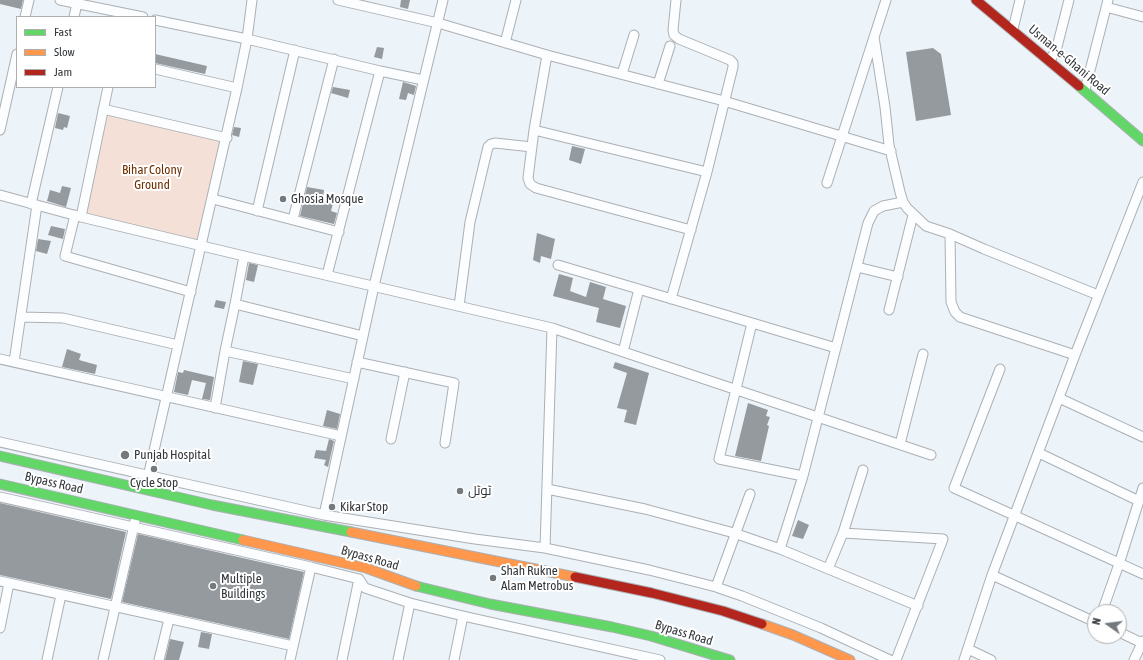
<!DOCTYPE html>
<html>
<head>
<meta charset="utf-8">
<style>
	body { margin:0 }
	#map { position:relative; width:1143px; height:660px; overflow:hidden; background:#ecf3f9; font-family:"Asap Condensed",sans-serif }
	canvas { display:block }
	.legend { position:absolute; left:16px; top:16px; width:140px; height:72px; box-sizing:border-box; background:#fff; border:1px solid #adafb1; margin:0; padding:5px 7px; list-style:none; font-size:12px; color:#33383c }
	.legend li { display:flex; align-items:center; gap:8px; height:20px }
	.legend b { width:20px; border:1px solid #adafb1 }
	.north { position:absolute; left:1087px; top:604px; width:40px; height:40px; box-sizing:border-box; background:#fff; border:1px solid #adafb1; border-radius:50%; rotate:284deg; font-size:11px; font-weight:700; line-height:16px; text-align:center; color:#33383c }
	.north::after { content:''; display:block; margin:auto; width:14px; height:18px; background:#74797e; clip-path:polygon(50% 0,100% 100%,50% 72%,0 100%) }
</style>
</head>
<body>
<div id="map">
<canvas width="1143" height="660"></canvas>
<ul class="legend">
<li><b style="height:5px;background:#63d668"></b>Fast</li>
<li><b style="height:5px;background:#ff974d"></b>Slow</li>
<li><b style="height:5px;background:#b3261e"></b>Jam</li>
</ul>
<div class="north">N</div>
</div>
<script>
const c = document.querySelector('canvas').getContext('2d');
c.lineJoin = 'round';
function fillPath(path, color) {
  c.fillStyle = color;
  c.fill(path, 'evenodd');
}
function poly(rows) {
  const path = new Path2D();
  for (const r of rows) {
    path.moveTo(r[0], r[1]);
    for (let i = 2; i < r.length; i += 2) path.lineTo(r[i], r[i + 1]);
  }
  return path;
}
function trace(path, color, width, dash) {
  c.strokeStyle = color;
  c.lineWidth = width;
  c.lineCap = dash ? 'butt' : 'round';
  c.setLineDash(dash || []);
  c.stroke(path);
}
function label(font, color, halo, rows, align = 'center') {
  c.font = font + ' "Asap Condensed",Cairo,sans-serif';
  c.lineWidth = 4;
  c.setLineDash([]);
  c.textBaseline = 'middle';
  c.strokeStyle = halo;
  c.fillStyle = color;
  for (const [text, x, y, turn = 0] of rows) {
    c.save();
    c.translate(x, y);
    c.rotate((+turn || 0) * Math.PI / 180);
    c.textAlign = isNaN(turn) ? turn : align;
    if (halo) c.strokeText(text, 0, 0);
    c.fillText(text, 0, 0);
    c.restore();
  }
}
const green = poly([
	[103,110,222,137,197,243,81,217]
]);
const building = poly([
	[0,0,23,0,21,9,0,4],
	[401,0,410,0,408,9,400,7],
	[377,47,384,48,382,59,374,57],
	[933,48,941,54,951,115,916,121,906,52],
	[155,54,207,66,205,74,155,63],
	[403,82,416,86,414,95,408,93,406,100,399,99],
	[333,87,350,90,348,98,331,93],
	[58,113,70,116,67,128,64,127,63,130,55,128],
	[234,127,241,128,239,137,232,135],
	[572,146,585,149,581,164,569,160],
	[62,186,71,188,66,207,47,201,50,190,60,193],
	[307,187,324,190,323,198,334,200,331,211,337,213,334,224,300,216],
	[51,226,65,229,63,239,48,235],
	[537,233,555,239,551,259,541,256,540,263,533,260],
	[38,239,51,241,47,254,36,251],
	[249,263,258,265,254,282,246,280],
	[559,274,573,278,570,291,586,297,590,282,606,287,603,299,626,306,620,328,596,322,599,308,553,296],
	[216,300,226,302,224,309,214,307],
	[67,349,81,354,79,360,97,365,95,374,62,367],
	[243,361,258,364,253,385,239,382],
	[615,362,649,373,636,425,624,422,627,410,617,408,627,373,613,368],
	[184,370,214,377,210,400,202,399,206,383,192,380,188,395,174,392,178,372,183,373],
	[748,403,768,410,766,416,770,417,767,425,769,426,761,461,735,456],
	[327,410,340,414,337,429,323,426],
	[329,439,334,441,328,467,324,465,326,460,314,458,316,450,326,451],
	[0,503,126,532,111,599,0,575],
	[798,520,809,525,803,539,792,536],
	[138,534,304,572,289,639,122,602],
	[201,632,212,634,209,649,198,647],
	[170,639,184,642,179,660,165,660]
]);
const street = poly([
	[60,0,143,17],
	[338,0,438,23,547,55,724,101,891,151],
	[1106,7,1143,17],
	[25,17,29,0],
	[74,17,77,3],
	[155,20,247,39,380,71,423,80],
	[1013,29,1020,0],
	[874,37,885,107,889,145,900,192,903,202,907,208,926,226,950,234,984,249,1098,295],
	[505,43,516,0],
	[547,55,534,130,528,178,530,184,536,188,691,230],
	[1050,61,1057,47,1069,0],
	[155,69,237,88],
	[622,74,634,35],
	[658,84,670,46],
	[1085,90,1108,0],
	[103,109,227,138],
	[0,130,17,54],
	[534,130,707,172],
	[827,183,886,0],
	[0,195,81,217,244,256,552,328,931,455],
	[213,199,339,232],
	[31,204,58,87],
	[257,211,295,50],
	[75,215,65,256,191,292],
	[81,217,108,87],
	[293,219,334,59],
	[950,234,951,302,955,312,960,317,1075,355],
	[558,265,836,348],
	[857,267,898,277],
	[327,275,380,71],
	[671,299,707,172,733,67,733,63,730,60,679,39,674,35,673,30,676,0],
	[235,304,363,336],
	[459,306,470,222,488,147,491,144,495,143,532,147],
	[889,310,913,215],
	[21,317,63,318,178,345],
	[752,323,719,459,803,476],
	[225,351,354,379],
	[623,352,639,289],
	[0,359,341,436],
	[14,362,37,205],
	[357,362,454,383,445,443],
	[1000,369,954,488,1143,574],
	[1059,398,1143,437],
	[215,408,225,351,235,304,244,256],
	[391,439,405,372],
	[0,442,324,515,475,539,545,548,649,570,716,587,742,596,821,628,890,660],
	[900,444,923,354],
	[1039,453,1139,501],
	[147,481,237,88,247,39,252,0],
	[547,489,645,509,734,533,780,549,918,606],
	[0,497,311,567,359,579,365,588,410,603,463,616,660,660],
	[324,515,374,286,443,0],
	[843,533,943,539,896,660],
	[545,548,552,328],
	[780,549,803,476,868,223,874,211,883,206,903,202],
	[828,569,843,533,863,470],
	[992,575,1095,622],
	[0,581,293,646],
	[716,587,750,494],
	[1102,612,1119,564,1143,488],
	[0,628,9,583],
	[1119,632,1142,643],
	[968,649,991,660],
	[47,660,61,595],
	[103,660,135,521],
	[159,660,169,619],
	[290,660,311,567],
	[342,660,359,579],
	[398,660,410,603],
	[454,660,463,616],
	[964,660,992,575,1075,355,1143,182],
	[1134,660,1143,641]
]);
const fast = poly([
	[1079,86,1143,141],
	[0,456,212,505,351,532],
	[0,484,243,540],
	[416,586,490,604,612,627,651,636,730,660]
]);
const slow = poly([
	[351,532,575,577],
	[243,540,366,568,416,586],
	[762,624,793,635,850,660]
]);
const jam = poly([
	[976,0,1079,86],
	[575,577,652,593,723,611,762,624]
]);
const markers = [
	[283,199,4,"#74797e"],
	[125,455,5,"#74797e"],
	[154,469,4,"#74797e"],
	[460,491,4,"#74797e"],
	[332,507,4,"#74797e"],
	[493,578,4,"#74797e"],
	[213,586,4,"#74797e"]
];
const streetNames = [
	["Usman-e-Ghani Road",1069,60,40],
	["Bypass Road",54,483,13],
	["Bypass Road",370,558,16],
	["Bypass Road",684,633,17]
];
const parkNames = [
	["Bihar Colony",152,170],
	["Ground",152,185]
];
const poiNames = [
	["Ghosia Mosque",291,199],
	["Punjab Hospital",134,455],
	["Cycle Stop",154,483,"center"],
	["ٹوٹل",468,491],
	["Kikar Stop",340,507],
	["Shah Rukne",501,571],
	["Alam Metrobus",501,586],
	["Multiple",221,579],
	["Buildings",221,594]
];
fillPath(green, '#f4e0d7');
fillPath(building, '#959a9f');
trace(street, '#abb0b5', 11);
trace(fast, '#abb0b5', 11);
trace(slow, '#abb0b5', 11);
trace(jam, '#abb0b5', 11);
trace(street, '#fcfdfe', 9);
trace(fast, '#63d668', 9);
trace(slow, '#ff974d', 9);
trace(jam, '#b3261e', 9);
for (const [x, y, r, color] of markers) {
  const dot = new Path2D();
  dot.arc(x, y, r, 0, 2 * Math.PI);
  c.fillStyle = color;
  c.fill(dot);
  trace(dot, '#fff', 1.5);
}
label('13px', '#33383c', '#fff', streetNames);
label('13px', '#713000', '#fff', parkNames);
label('13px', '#33383c', '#fff', poiNames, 'left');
</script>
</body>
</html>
